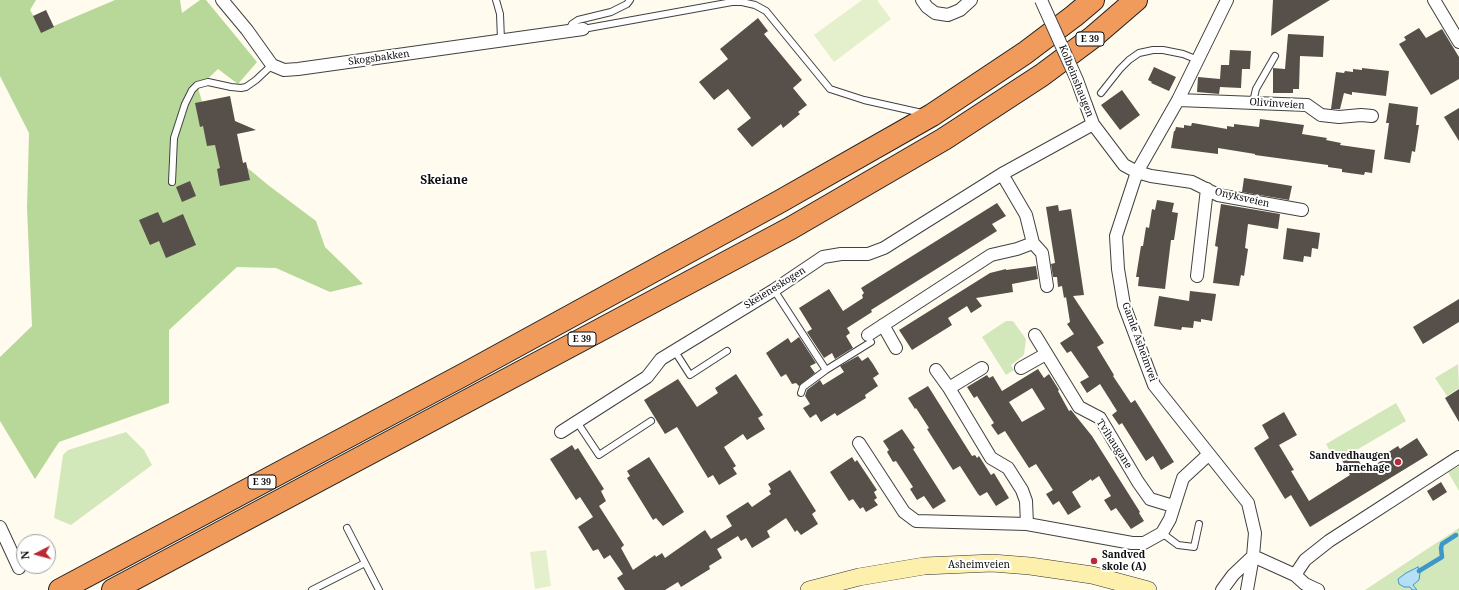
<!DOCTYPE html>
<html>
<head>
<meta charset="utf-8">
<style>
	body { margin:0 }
	#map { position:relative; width:1459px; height:590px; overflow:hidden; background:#fffbef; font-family:"Noto Serif",serif }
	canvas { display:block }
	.north { position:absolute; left:16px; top:534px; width:40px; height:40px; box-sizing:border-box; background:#fff; border:1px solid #9f9f9f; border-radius:50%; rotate:264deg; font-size:11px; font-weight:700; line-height:16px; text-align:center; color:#0e0e0e }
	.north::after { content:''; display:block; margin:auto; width:14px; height:18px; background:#ba2936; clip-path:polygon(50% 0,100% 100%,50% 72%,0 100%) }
</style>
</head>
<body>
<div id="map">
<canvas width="1459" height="590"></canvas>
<div class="north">N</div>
</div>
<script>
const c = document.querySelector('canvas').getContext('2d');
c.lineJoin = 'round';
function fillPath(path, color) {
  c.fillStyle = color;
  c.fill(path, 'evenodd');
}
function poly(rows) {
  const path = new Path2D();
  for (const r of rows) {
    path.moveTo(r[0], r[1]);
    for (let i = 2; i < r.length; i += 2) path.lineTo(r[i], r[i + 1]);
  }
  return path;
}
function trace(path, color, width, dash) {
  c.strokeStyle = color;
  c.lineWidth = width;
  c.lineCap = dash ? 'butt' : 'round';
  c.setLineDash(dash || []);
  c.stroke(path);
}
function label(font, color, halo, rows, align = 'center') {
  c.font = font + ' "Noto Serif",serif';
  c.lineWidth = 4;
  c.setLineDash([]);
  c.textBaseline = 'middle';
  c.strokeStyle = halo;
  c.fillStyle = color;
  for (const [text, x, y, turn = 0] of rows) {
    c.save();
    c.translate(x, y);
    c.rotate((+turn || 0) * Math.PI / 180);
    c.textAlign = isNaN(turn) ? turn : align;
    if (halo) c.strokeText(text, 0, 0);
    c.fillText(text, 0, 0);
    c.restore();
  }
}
const green = poly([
	[1006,321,1013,321,1026,339,1024,355,1011,365,1014,370,1006,375,982,337],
	[1458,364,1459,388,1447,396,1435,378],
	[1396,403,1406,421,1336,462,1326,444],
	[126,432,144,450,152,465,71,525,54,518,63,455,68,450],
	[1459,466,1459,491,1448,472],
	[1459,528,1459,590,1365,590]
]);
const forest = poly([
	[0,0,36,0,30,10,42,31,115,0,180,0,182,13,200,0,206,0,257,62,238,84,218,69,198,88,213,139,268,185,316,221,325,247,363,284,330,292,276,268,237,267,169,330,169,403,59,442,35,479,0,421,0,357,32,326,27,208,29,133,0,76]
]);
const pitch = poly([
	[862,0,877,0,891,19,834,62,814,35],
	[546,550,551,586,535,589,530,552]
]);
const water = poly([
	[1418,567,1420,573,1419,580,1413,585,1417,590,1412,590,1410,587,1404,587,1399,584,1398,579,1406,573,1418,567]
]);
const stream = poly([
	[1419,571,1442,557,1441,548,1442,544,1456,535]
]);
const building = poly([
	[1273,0,1330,0,1271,36],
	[46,10,54,27,41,33,33,16],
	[758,18,768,31,764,34,802,80,793,88,807,105,798,112,800,114,783,128,781,124,752,147,737,129,751,118,728,89,714,100,699,82,728,59,720,49],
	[1419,28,1426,38,1442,29,1459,57,1459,79,1431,95,1399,44,1406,40,1404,37],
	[1288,34,1324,36,1323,57,1300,56,1299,89,1293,89,1293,93,1273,93,1273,68,1285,69],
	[1230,50,1251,51,1250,69,1242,69,1241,88,1220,87,1219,94,1197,92,1198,77,1220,79,1221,65,1229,65],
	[1154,67,1176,77,1169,91,1151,83,1152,82,1148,80],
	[1362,68,1389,71,1386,96,1352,92,1352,95,1344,93,1340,109,1331,109,1336,72,1344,73,1345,71,1353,72,1353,69,1362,70],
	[1122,90,1140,115,1120,130,1101,105],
	[230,96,235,121,256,130,237,134,243,163,246,162,250,180,220,186,217,169,220,168,215,145,207,146,203,126,200,127,195,103],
	[1389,103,1418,107,1416,125,1419,125,1415,152,1412,151,1410,163,1384,159,1389,123,1386,123],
	[1459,108,1459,141,1444,117],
	[1260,119,1304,125,1302,134,1327,138,1326,140,1341,143,1340,145,1375,150,1372,173,1365,172,1364,175,1342,172,1342,169,1328,167,1328,165,1255,155,1255,154,1218,148,1218,154,1171,148,1174,131,1175,131,1176,127,1184,128,1184,125,1191,126,1192,123,1193,123,1227,129,1227,126,1234,127,1234,124,1259,127],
	[1244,178,1292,186,1289,200,1242,192],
	[190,181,196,196,182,202,176,187],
	[1157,200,1174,203,1172,212,1178,213,1174,240,1171,240,1165,289,1138,286,1139,277,1136,277,1141,246,1143,246,1146,227,1149,228,1152,209,1155,210],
	[997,203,1006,216,992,224,997,231,871,310,872,312,847,328,850,333,846,336,853,348,835,359,832,353,824,358,807,332,812,329,799,308,829,289,843,311,863,298,862,295,864,293,861,288],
	[1221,204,1280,214,1278,229,1248,224,1245,248,1248,249,1244,276,1241,275,1239,286,1213,283,1218,247,1215,246],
	[1058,205,1059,211,1071,209,1084,295,1073,296,1104,343,1097,347,1114,375,1113,376,1131,403,1135,400,1174,462,1161,470,1153,456,1146,461,1122,423,1119,425,1112,415,1117,411,1100,384,1087,393,1080,382,1089,377,1071,351,1067,353,1060,343,1074,334,1067,324,1070,322,1066,297,1064,298,1062,286,1058,287,1057,277,1053,277,1051,264,1055,263,1046,207],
	[158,212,163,223,183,214,196,245,166,258,159,241,150,245,139,220],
	[1287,228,1320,233,1318,249,1312,248,1311,257,1304,256,1303,262,1283,259],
	[1036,266,1038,279,1012,284,1013,292,976,298,982,306,971,313,967,306,948,318,952,325,912,350,899,330,990,273,1006,269,1006,270],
	[1190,291,1216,294,1212,321,1201,319,1201,322,1194,321,1193,328,1182,327,1181,330,1154,326,1159,296,1189,301],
	[1459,299,1459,322,1423,344,1413,327],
	[799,337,816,363,810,366,815,373,799,386,796,383,792,384,786,374,781,377,766,353,788,338,791,343],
	[858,356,862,361,868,357,873,364,879,374,873,378,878,386,865,395,866,398,837,416,835,413,821,422,816,414,810,418,803,408,810,404,805,396,807,390,820,380,823,385,844,372,840,366],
	[1038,369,1044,378,1049,374,1059,390,1058,391,1069,411,1071,410,1092,436,1140,512,1139,513,1144,521,1131,529,1116,508,1111,511,1104,500,1111,496,1099,476,1092,481,1091,479,1072,492,1081,507,1068,515,1059,501,1053,505,1046,494,1053,490,1036,464,1029,468,1005,431,998,435,991,425,994,423,977,396,974,398,967,387,987,375,989,378,993,376,1002,391],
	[1032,388,1045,409,1022,422,1009,402],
	[736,374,763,415,758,418,765,429,747,440,743,434,724,447,736,466,733,468,737,474,719,485,713,475,708,478,677,427,665,434,644,400,678,379,697,407,718,393,715,388],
	[928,386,972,456,975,455,977,458,979,456,991,475,994,473,1009,498,996,506,987,492,980,496,978,494,960,466,953,470,927,429,929,428,916,408,915,409,908,398],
	[1459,389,1459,422,1445,398],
	[1284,412,1297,435,1279,445,1294,470,1291,471,1309,501,1350,475,1342,460,1354,453,1365,471,1389,456,1387,453,1398,446,1400,449,1417,438,1428,455,1310,527,1291,495,1285,499,1254,448,1269,438,1262,425],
	[902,429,915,448,913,449,946,501,933,509,924,496,917,500,910,489,913,487,896,461,893,462,887,452,889,450,883,441],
	[572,445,575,450,578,448,604,489,601,491,606,501,599,506,624,545,621,548,633,570,655,555,656,557,662,553,665,558,705,530,711,539,732,526,726,516,748,502,752,507,771,494,769,491,771,489,768,484,790,470,816,511,812,514,818,524,801,535,797,530,795,532,786,518,767,531,770,537,752,548,746,538,741,541,738,536,717,549,722,558,709,566,710,569,681,587,678,582,665,590,625,590,617,578,623,574,610,555,604,559,598,549,593,551,578,527,593,517,580,497,576,500,550,459],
	[649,457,684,512,663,526,656,518,653,520,627,478,630,476,627,471],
	[852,457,855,462,857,460,877,490,874,492,877,498,874,500,878,505,866,512,863,507,860,509,853,499,849,501,830,472],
	[1441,482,1447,492,1433,501,1427,491]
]);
const service = poly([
	[496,0,500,14,501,40],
	[583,29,732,2,742,2,755,5,766,11,830,89,864,100,922,113],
	[569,31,572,24,578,20,611,12,627,4,630,0],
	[1101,93,1120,69,1129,60,1139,53,1153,50,1163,50,1183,54,1198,60],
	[1253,102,1256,89,1275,56],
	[172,182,174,138,185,104,192,90,197,85,208,82,231,87,241,88,246,87,256,80,272,65],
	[774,290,826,370],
	[674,350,690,375,727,351],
	[801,393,803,387,826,370,871,342],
	[577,422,599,455,651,421],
	[347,528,379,590],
	[1162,533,1178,545,1194,547,1199,524],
	[312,590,365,563]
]);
const minor = poly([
	[222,0,247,30,272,65,284,70,298,69,583,29],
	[922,0,927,7,935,13,948,15,960,10,971,0],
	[1227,0,1178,100,1137,172,1116,236,1118,269,1124,305,1154,385,1248,503,1255,533,1253,556,1247,590],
	[1434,0,1459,42],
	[1178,100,1307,105,1321,115,1339,117,1361,115,1372,116],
	[1086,105,1093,124,1124,165,1137,172,1151,176,1192,182,1218,195,1302,210],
	[1033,243,1042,253,1047,286],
	[1197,276,1207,189],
	[883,325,896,348],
	[868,335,991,255,1017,249,1033,243,1026,215,1002,174],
	[1035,335,1079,407,1100,418,1138,482,1150,499,1173,506],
	[1021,368,1046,354],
	[936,370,949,388,991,458,1008,468,1022,490,1026,501,1027,524],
	[949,388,982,368],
	[561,432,647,377,661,359,774,290,823,257,841,254,868,254,884,248,1002,174,1093,124],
	[859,443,904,512,916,521,1027,524,1132,543,1144,543,1162,533,1170,519,1183,478,1208,455],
	[0,527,19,568],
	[1253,556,1295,575,1305,584,1318,590],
	[1295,575,1305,560,1329,541,1459,457],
	[1222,590,1233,575,1253,556]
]);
const secondary = poly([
	[809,590,859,577,924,566,992,563,1030,566,1092,575,1148,590]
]);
const motorway = poly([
	[60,590,465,374,779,202,932,115,1025,53,1074,16,1093,0],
	[113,590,791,228,944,139,1042,75,1093,37,1136,0]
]);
const minorBridge = poly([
	[1041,0,1077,80,1086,105]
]);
const markers = [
	[1398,462,4,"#ba2936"],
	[1094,561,4,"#ba2936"]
];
const shields = [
	[1090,39,28],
	[582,339,28],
	[262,482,28]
];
const shieldNames = [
	["E 39",1090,39],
	["E 39",582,339],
	["E 39",262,482]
];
const streetNames = [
	["Skogsbakken",379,58,-8],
	["Kolbeinshaugen",1076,81,68],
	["Olivinveien",1277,104,4],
	["Onyksveien",1242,198,13],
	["Skeieneskogen",775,288,-32],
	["Gamle Asheimvei",1139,342,70],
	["Tvihaugane",1114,444,57],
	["Asheimveien",979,565]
];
const poiNames = [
	["Sandvedhaugen",1390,456],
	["barnehage",1390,468],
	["Sandved",1102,555,"left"],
	["skole (A)",1102,567,"left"]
];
const quarterNames = [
	["Skeiane",444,181]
];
fillPath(green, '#d3e8ba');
fillPath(forest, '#b8d899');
fillPath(pitch, '#e4efcb');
fillPath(water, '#b5dff4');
trace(water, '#3e97c9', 1);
trace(stream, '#3e97c9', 4.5);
fillPath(building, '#564f4a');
trace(service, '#414141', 8);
trace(minor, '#414141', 14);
trace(secondary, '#303030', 18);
trace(motorway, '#1f1f1f', 24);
trace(service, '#fff', 6);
trace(minor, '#fff', 12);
trace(secondary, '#fcf0ac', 17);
trace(motorway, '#f09a5c', 22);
trace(minorBridge, '#414141', 14, []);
trace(minorBridge, '#fff', 12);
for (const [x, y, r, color] of markers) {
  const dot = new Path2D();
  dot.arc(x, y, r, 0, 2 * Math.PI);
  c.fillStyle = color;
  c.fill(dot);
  trace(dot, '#fff', 1.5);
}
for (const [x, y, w] of shields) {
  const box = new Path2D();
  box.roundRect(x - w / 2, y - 7, w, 14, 3);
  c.fillStyle = '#fff';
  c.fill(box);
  trace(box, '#0e0e0e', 1);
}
label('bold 9px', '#0e0e0e', null, shieldNames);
label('10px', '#0e0e0e', '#fff', streetNames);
label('bold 10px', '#0e0e0e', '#fff', poiNames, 'right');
label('bold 12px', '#0e0e0e', '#fff', quarterNames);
</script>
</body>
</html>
